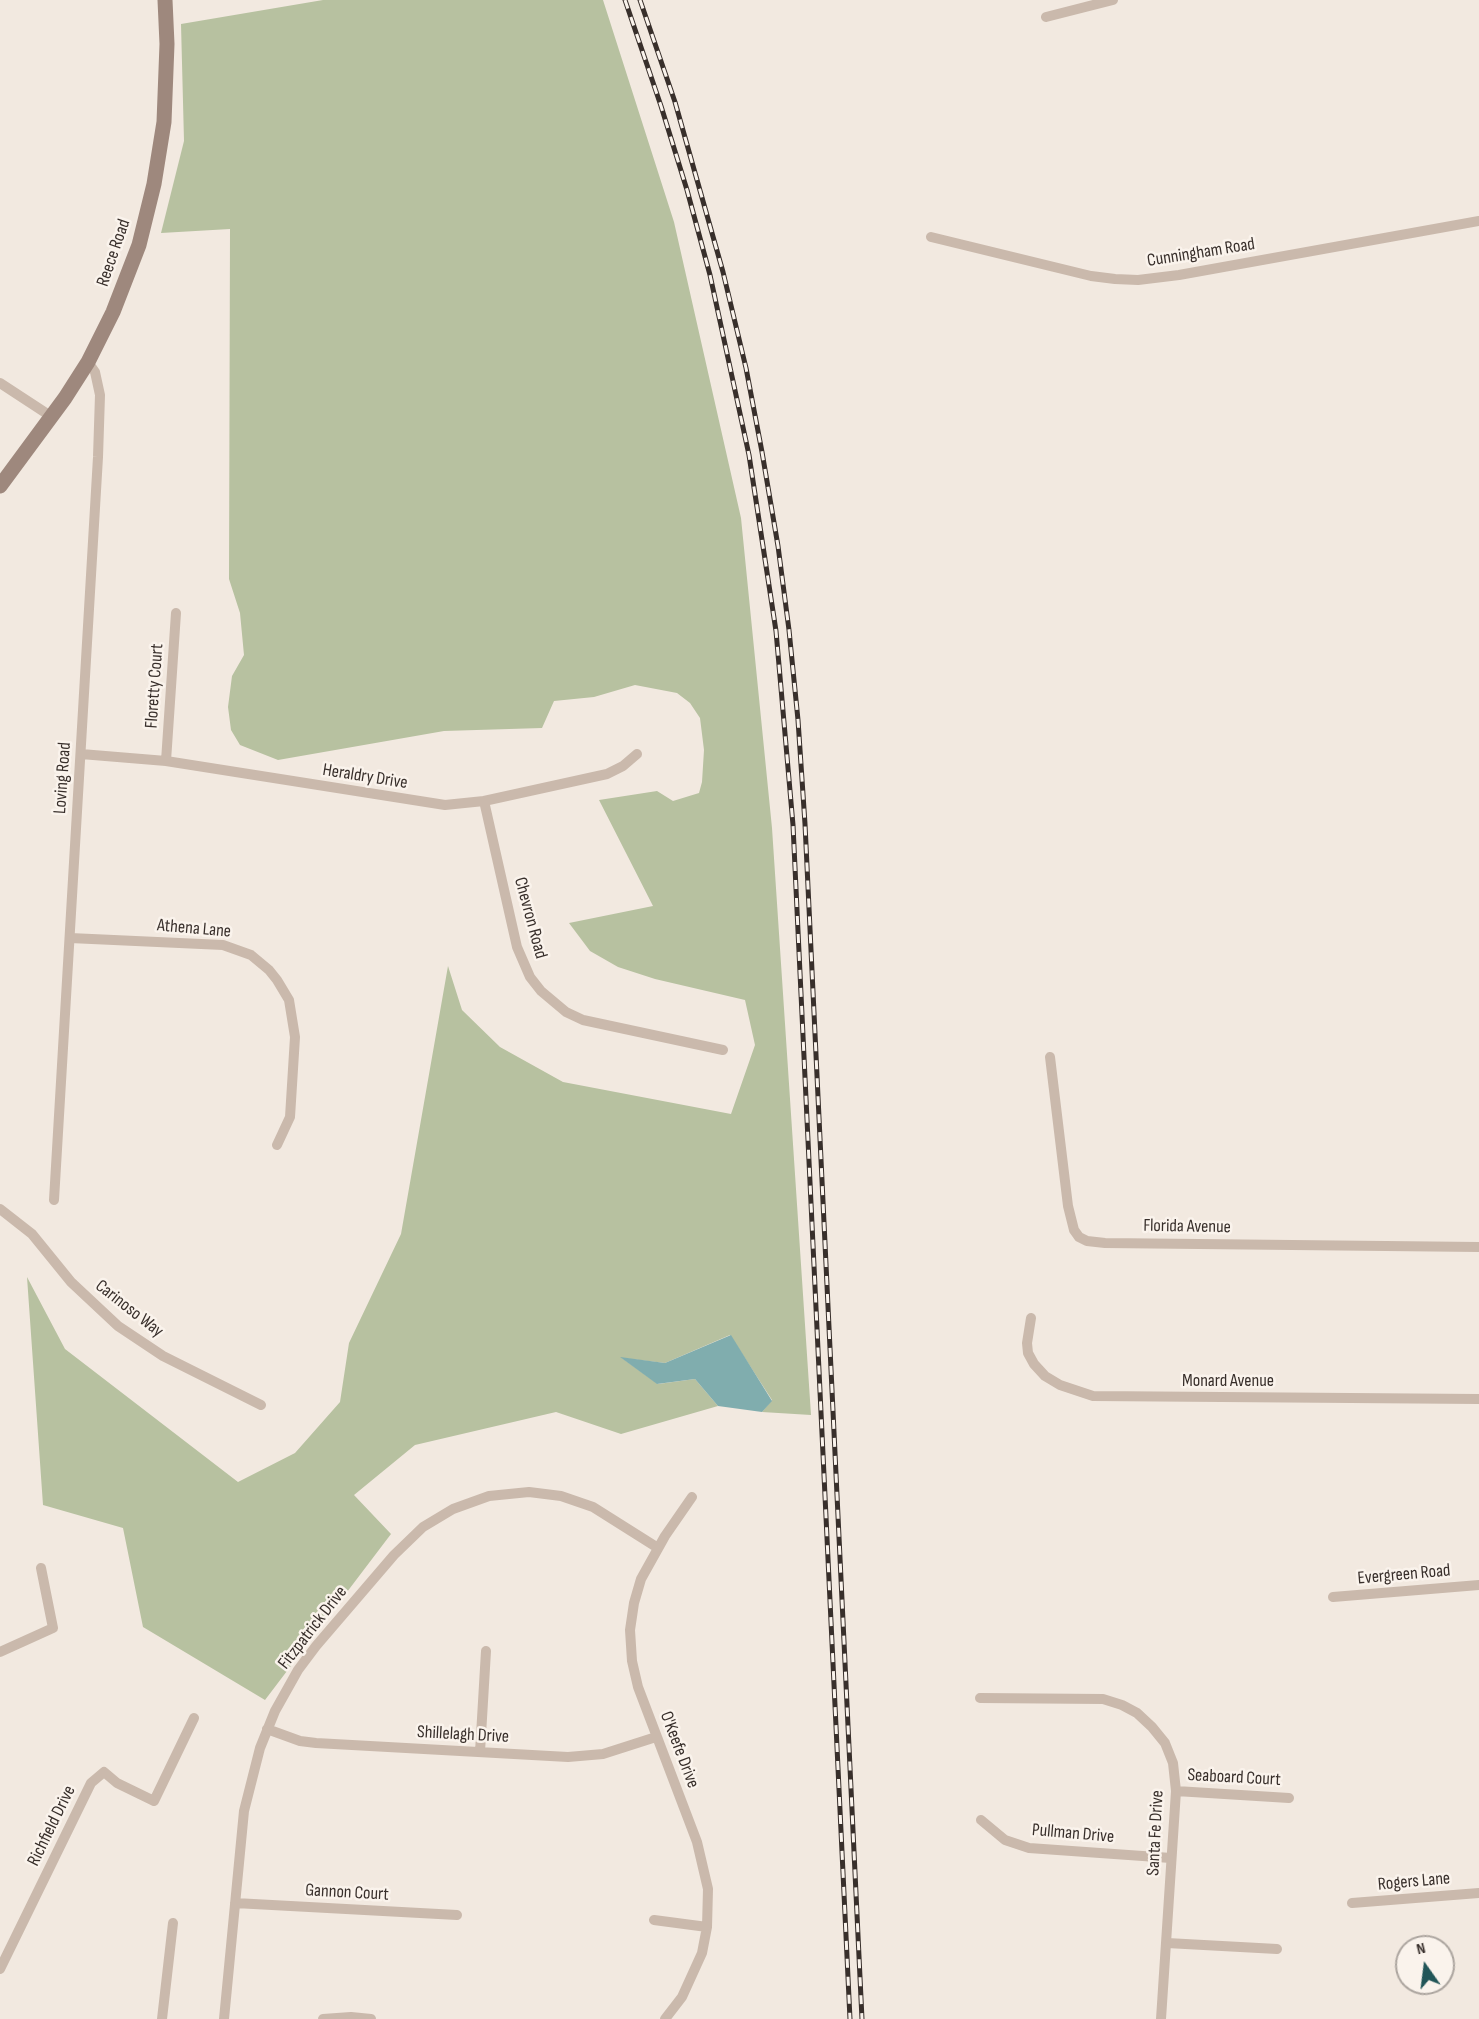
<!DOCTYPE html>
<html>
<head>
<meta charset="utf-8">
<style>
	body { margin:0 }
	#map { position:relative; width:1479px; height:2019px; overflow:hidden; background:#f2e9e0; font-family:"Sofia Sans Condensed",sans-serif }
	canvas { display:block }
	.north { position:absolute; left:1395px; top:1935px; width:60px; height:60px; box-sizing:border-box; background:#faf3ec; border:2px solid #aca59f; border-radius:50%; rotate:346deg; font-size:16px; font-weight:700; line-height:24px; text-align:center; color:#382f2b }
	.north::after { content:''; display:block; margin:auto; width:21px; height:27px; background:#225658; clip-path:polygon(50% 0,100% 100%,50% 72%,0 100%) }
</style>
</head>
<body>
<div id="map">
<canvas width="1479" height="2019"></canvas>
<div class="north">N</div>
</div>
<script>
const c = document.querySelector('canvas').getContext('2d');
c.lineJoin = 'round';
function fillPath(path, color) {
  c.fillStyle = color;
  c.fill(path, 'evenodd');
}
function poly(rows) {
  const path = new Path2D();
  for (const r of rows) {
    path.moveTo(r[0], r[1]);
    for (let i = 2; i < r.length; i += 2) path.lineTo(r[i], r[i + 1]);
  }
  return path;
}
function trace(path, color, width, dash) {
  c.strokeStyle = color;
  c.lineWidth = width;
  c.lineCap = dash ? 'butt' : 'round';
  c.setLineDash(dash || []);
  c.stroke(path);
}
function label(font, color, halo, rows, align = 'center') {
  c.font = font + ' "Sofia Sans Condensed",sans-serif';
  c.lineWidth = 5;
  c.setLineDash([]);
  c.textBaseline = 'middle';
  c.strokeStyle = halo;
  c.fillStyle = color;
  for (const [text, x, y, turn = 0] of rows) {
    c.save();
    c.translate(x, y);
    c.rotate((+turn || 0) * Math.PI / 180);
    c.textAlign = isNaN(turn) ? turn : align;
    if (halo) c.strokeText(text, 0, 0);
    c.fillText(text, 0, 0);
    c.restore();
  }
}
const green = poly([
	[323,0,603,0,674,222,741,518,772,828,811,1415,762,1412,772,1400,730,1335,665,1363,622,1358,658,1384,695,1379,718,1406,621,1434,556,1412,415,1445,354,1495,391,1534,265,1700,143,1627,123,1528,43,1505,27,1277,65,1349,238,1482,295,1453,340,1402,349,1343,401,1234,448,966,462,1010,500,1047,563,1082,731,1114,755,1045,745,1000,655,979,618,967,590,951,569,923,653,906,599,800,657,791,673,801,699,793,702,782,704,750,700,718,690,703,677,693,635,685,594,697,554,701,542,728,444,731,278,760,240,745,231,730,228,707,232,676,244,655,240,613,229,579,230,229,161,233,184,141,181,24]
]);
const water = poly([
	[731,1335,772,1401,762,1412,718,1406,695,1379,657,1384,620,1357,665,1363]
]);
const street = poly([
	[1046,17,1113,0],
	[931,237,1091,276,1115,279,1138,280,1179,275,1479,221],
	[0,383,52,417],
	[81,754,166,761,445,805,484,801,607,774,623,766,637,754],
	[166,761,176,613],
	[484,801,517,947,530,977,541,991,566,1012,583,1020,723,1050],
	[70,938,223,945,251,955,269,970,277,980,289,1000,295,1037,290,1117,277,1145],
	[1050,1057,1068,1206,1074,1230,1079,1237,1087,1241,1105,1243,1479,1247],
	[54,1200,98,457,100,395,95,372,88,362],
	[0,1209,32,1234,71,1282,118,1326,163,1356,261,1405],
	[1031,1318,1027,1343,1028,1353,1034,1364,1045,1376,1060,1385,1093,1396,1479,1399],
	[1333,1597,1479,1585],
	[0,1652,53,1628,41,1568],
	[980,1698,1103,1699,1122,1705,1137,1713,1152,1727,1165,1743,1173,1763,1176,1791,1161,2019],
	[267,1729,300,1741,316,1743,568,1757,603,1754,656,1737],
	[480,1752,486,1651],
	[1176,1791,1289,1798],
	[981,1820,1005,1840,1029,1848,1171,1858],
	[235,1903,457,1915],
	[1352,1903,1479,1893],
	[654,1920,707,1927],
	[1167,1943,1277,1949],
	[0,1969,91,1783,104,1772,117,1783,154,1801,194,1718],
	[162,2019,173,1923],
	[224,2019,244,1811,260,1748,275,1711,298,1670,316,1646,394,1555,423,1527,453,1509,489,1496,529,1492,561,1496,593,1507,658,1548],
	[323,2019,351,2017,371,2019],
	[665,2019,682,1997,702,1953,707,1927,708,1889,697,1842,638,1687,632,1661,630,1630,634,1603,641,1579,665,1536,692,1497]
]);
const secondary = poly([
	[0,486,65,398,88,362,113,312,139,245,154,184,164,122,167,44,165,0]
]);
const rail = poly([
	[625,0,661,106,687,190,710,275,749,455,776,631,793,825,798,931,850,2019],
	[640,0,675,102,723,272,746,368,762,452,778,546,789,630,798,720,805,824,862,2019]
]);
const streetNames = [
	["Reece Road",114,253,-71],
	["Cunningham Road",1201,253,-9],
	["Floretty Court",155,686,-86],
	["Heraldry Drive",365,777,9],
	["Loving Road",63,778,-86],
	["Chevron Road",530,918,75],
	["Athena Lane",194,929,5],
	["Florida Avenue",1187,1227,1],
	["Carinoso Way",129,1309,38],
	["Monard Avenue",1228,1381],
	["Evergreen Road",1404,1575,-5],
	["Fitzpatrick Drive",313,1628,-52],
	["Shillelagh Drive",463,1735,3],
	["O'Keefe Drive",679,1750,69],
	["Seaboard Court",1234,1778,3],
	["Richfield Drive",52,1826,-64],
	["Santa Fe Drive",1156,1833,-87],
	["Pullman Drive",1073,1834,5],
	["Rogers Lane",1414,1882,-5],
	["Gannon Court",347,1893,3]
];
fillPath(green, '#b7c1a0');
fillPath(water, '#80adae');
trace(street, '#cab9ac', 10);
trace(secondary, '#9e887d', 15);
trace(rail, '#382f2b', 5);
trace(rail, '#faf3ec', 3, [9]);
label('18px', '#382f2b', '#faf3ec', streetNames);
</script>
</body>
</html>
